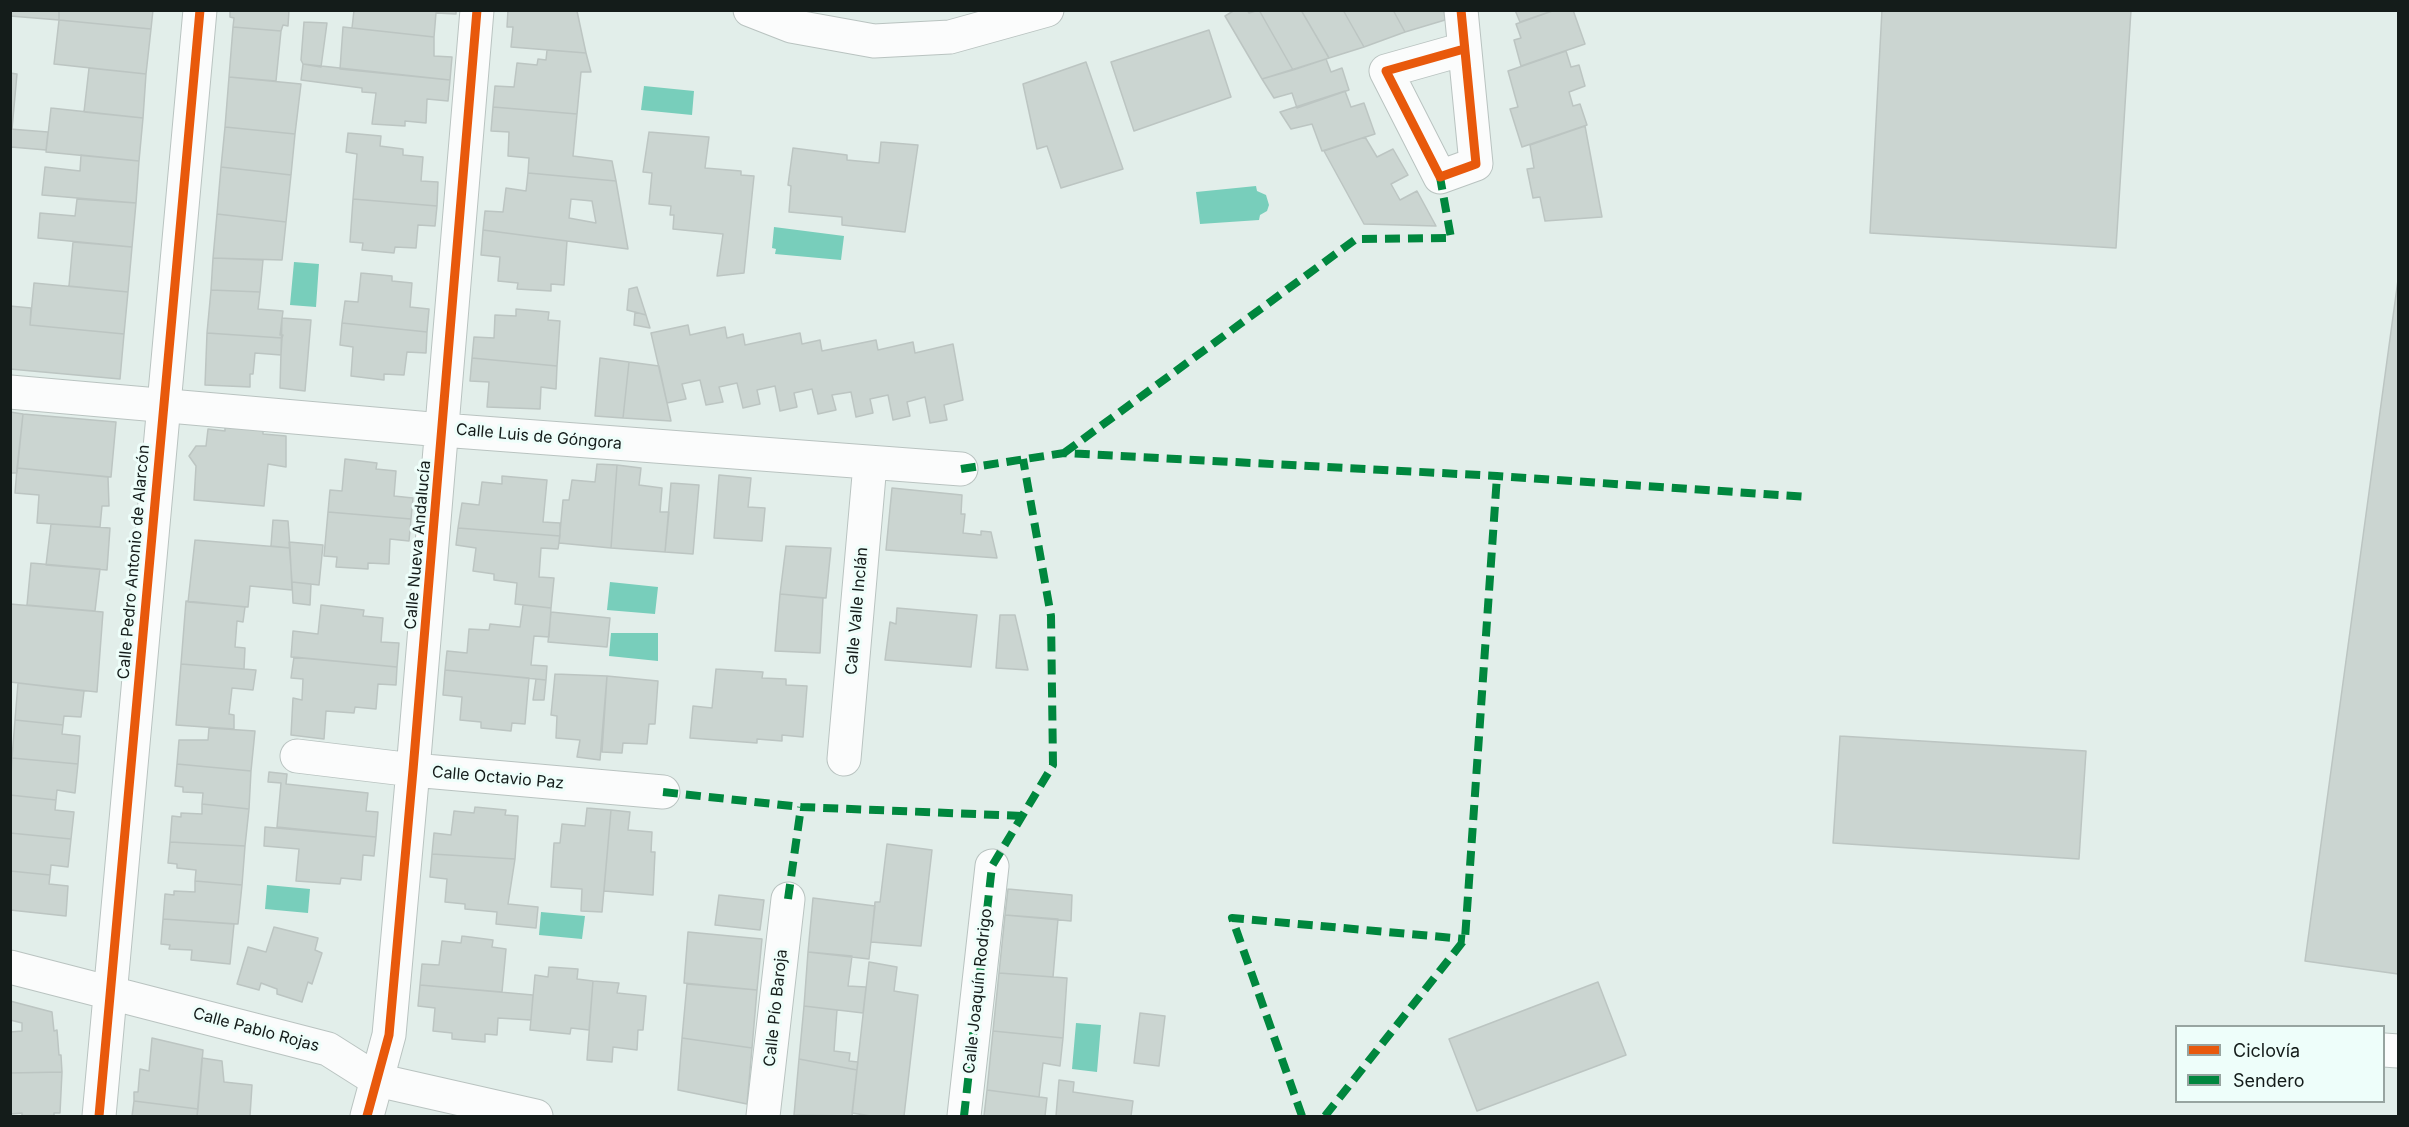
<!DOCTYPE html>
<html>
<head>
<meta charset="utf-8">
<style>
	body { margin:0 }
	#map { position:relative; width:2409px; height:1127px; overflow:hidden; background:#e2eeea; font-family:Inter,sans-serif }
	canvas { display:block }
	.frame { position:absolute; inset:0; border:12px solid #141c1a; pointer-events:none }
	.legend { position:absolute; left:2175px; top:1025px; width:210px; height:78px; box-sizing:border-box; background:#eefefa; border:2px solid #97a4a0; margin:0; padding:8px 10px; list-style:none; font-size:18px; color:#141c1a }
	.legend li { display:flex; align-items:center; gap:12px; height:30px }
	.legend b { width:30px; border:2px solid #97a4a0 }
</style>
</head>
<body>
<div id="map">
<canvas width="2409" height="1127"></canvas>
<div class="frame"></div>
<ul class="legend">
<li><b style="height:8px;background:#e8590c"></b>Ciclovía</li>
<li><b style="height:8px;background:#00873e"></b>Sendero</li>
</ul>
</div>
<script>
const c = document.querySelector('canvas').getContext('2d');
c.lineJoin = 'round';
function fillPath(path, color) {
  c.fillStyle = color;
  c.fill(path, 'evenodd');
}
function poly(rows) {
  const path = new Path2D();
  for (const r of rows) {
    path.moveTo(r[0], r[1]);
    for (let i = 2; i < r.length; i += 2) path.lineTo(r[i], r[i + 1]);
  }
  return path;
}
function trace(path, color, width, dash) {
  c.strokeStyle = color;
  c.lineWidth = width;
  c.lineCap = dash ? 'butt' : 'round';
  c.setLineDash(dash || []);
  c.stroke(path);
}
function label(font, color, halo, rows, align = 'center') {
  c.font = font + ' Inter,sans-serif';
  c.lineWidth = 6;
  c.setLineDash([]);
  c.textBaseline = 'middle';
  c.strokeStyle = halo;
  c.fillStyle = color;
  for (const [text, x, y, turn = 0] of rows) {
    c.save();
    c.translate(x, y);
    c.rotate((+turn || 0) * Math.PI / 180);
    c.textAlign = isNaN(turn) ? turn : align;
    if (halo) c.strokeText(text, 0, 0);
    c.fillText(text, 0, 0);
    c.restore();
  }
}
const water = poly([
	[644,86,694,91,692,115,641,110],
	[1256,186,1257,191,1266,195,1269,205,1267,211,1260,215,1259,220,1200,224,1196,192],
	[774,227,844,236,841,260,775,254,776,249,772,248],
	[294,262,319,264,316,307,290,305],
	[610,582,658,587,655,614,607,610],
	[611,633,658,633,658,661,609,656],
	[267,885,310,889,308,913,265,909],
	[541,912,585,916,582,939,539,935],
	[1076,1023,1101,1025,1097,1072,1072,1069]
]);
const building = poly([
	[10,10,59,10,59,20,10,16,10,10],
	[59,10,153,10,151,29,59,20,59,10],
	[230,10,289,10,288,26,283,25,281,31,233,27,234,18,230,17,230,10],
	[354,10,456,10,456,14,436,13,434,37,352,28,354,10],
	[508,10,577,11,586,53,511,47,513,27,507,27,508,10],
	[1235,10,1247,10,1249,13,1259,10,1293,70,1262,79,1225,16,1235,10],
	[1259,10,1301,10,1329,58,1293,70,1259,10],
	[1301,10,1343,10,1364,47,1329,58,1301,10],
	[1343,10,1393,10,1405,32,1364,47,1343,10],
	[1393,10,1444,10,1445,20,1405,32,1393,10],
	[1515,10,1555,10,1520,22,1515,10],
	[1555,10,1573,10,1585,44,1521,66,1514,40,1521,38,1516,24,1555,10],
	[1882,10,2131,10,2116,248,1870,233,1882,10],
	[59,20,151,29,146,74,54,64,59,20],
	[304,22,327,23,321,67,303,64,301,60,304,22],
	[233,27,281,31,276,81,229,77,233,27],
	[343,27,434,37,434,56,452,57,450,80,340,69,343,27],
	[1209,30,1231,97,1134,131,1111,62,1209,30],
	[547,50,586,53,591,72,581,72,577,114,493,107,495,86,514,87,517,63,537,65,538,59,546,60,547,50],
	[1566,51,1571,67,1579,65,1585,86,1569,92,1573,106,1580,104,1587,125,1522,147,1510,109,1518,107,1508,71,1566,51],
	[1326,59,1331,72,1342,68,1349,90,1297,108,1292,93,1274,98,1262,79,1326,59],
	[1086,62,1123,169,1061,188,1047,146,1037,149,1023,84,1086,62],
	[303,64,450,80,448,101,427,99,426,123,405,121,405,126,372,124,376,93,362,92,362,88,301,80,303,64],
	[89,68,146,74,143,118,84,112,89,68],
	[10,73,17,74,12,129,10,129,10,73],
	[229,77,301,84,295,134,225,127,229,77],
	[1345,91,1351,107,1364,103,1375,134,1322,151,1312,124,1291,129,1280,112,1345,91],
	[493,107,577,114,573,156,612,161,616,181,528,173,529,158,508,156,509,132,491,131,493,107],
	[51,108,143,118,139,161,46,152,51,108],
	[1585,126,1602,217,1545,221,1540,197,1533,198,1527,169,1534,168,1530,145,1585,126],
	[225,127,295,134,291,175,221,167,225,127],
	[10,129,48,132,46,150,11,147,10,154,10,129],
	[649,132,709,137,705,168,741,171,741,175,754,176,744,273,717,276,723,234,673,229,674,215,670,215,671,206,649,204,652,173,643,172,649,132],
	[348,133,381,136,380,146,403,149,403,155,423,157,421,181,438,182,437,206,353,199,357,154,346,152,348,133],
	[1365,137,1377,157,1393,149,1408,175,1391,184,1400,200,1417,191,1436,226,1364,224,1324,151,1365,137],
	[881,142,918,145,905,232,842,225,842,217,789,212,791,186,788,185,793,148,847,155,847,160,879,163,881,142],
	[81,155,139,161,136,203,42,195,45,167,80,171,81,155],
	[221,167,291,175,286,222,217,214,221,167],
	[528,173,616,181,628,249,483,230,485,211,503,212,506,188,526,191,528,173],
	[571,199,592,201,596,223,569,218,571,199],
	[77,199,136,203,132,247,38,238,40,213,75,216,77,199],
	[353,199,437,206,435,226,418,225,416,248,395,247,394,253,362,250,363,243,350,242,353,199],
	[217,214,286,222,282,260,213,258,217,214],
	[483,230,567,241,564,285,551,284,551,291,517,289,518,283,498,281,500,257,481,255,483,230],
	[73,242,132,247,128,292,69,286,73,242],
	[213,258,263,260,260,292,211,290,213,258],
	[361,273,392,276,392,281,412,283,410,307,429,309,427,332,342,323,345,301,358,302,361,273],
	[2398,280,2398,974,2305,961,2398,280],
	[34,283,128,292,124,334,30,325,34,283],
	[637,287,646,315,627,310,629,289,637,287],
	[211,290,260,292,258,309,283,311,280,335,283,335,282,338,207,333,211,290],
	[10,306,31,308,30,325,124,334,120,379,10,369,10,306],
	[516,309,549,312,548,320,560,321,557,366,472,358,474,337,494,338,495,315,516,316,516,309],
	[635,312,646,315,650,328,634,325,635,312],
	[282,318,311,320,305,391,280,388,282,318],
	[342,323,427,332,426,353,407,352,404,375,384,374,384,380,351,376,353,347,340,345,342,323],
	[688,325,690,335,725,327,727,338,743,334,745,345,800,333,802,344,820,340,822,351,876,340,878,350,913,342,915,353,953,344,963,400,944,405,947,420,930,423,925,397,907,402,910,416,893,420,888,395,870,399,873,413,856,417,851,392,832,395,836,410,818,414,812,389,794,393,797,407,780,411,775,386,757,390,760,404,743,408,737,383,719,387,723,402,706,405,700,380,682,384,686,399,667,403,651,333,688,325],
	[207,333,282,338,281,355,255,353,253,374,250,374,250,387,205,385,207,333],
	[472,358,557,366,556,389,541,387,540,409,487,407,489,382,470,381,472,358],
	[600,358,629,362,623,418,595,416,600,358],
	[629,362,659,366,671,421,623,418,629,362],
	[10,412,23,414,17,473,10,473,10,412],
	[23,414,116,422,111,477,17,468,23,414],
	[225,426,263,429,263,434,286,436,286,467,268,464,264,506,194,500,196,466,189,456,196,446,206,446,208,429,225,431,225,426],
	[345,459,377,463,376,469,396,471,394,496,413,498,411,519,328,512,330,490,342,491,345,459],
	[597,464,617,465,611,548,559,543,563,500,569,500,572,480,595,482,597,464],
	[617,465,641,468,639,485,662,488,660,512,669,512,665,552,611,548,617,465],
	[17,468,108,477,109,506,102,506,100,527,37,523,39,495,15,493,17,468],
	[719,475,751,478,748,507,765,508,762,541,714,538,719,475],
	[502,476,547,480,543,522,560,523,560,536,458,528,462,503,479,505,482,482,502,484,502,476],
	[671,483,699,485,693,554,665,552,671,483],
	[892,488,962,495,961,514,965,514,963,533,981,535,981,531,991,532,997,558,886,550,892,488],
	[328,512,411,519,409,541,390,539,389,564,368,563,368,569,336,567,337,557,324,556,328,512],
	[273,520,288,521,290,548,271,546,273,520],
	[51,524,110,528,107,570,46,565,51,524],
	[458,528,560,536,558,549,541,548,539,577,554,578,551,608,515,604,517,583,494,580,494,574,473,571,476,548,456,545,458,528],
	[195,540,290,548,292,590,250,586,248,607,188,602,195,540],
	[289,542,323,545,319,585,292,582,289,542],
	[786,546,831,548,826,598,780,594,786,546],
	[31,563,100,569,95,611,27,605,31,563],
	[292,582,311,584,310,605,293,603,292,582],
	[780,594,823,598,820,653,775,651,780,594],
	[186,601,245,607,243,622,237,621,235,647,245,648,244,669,181,664,186,601],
	[10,604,103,612,97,692,10,682,10,604],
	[321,605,364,610,363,616,383,618,381,642,399,643,397,667,291,657,293,631,318,634,321,605],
	[523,605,551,608,549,637,534,636,531,665,547,666,546,680,445,670,447,651,467,653,469,629,489,630,490,624,520,627,523,605],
	[897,608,977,615,971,667,885,660,890,622,896,624,897,608],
	[551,612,610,618,607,647,548,642,551,612],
	[1000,615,1015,615,1028,670,996,668,1000,615],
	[294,657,397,667,396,685,378,684,376,709,355,707,354,713,326,711,324,739,291,735,293,698,302,700,303,679,291,678,294,657],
	[181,664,256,670,253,690,232,688,229,714,234,715,234,729,176,725,181,664],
	[716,669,763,672,762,678,786,679,786,685,807,686,803,737,782,735,782,741,757,739,757,743,690,738,693,706,712,708,716,669],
	[445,670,529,678,525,724,512,723,511,731,481,728,481,722,460,720,462,697,443,695,445,670],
	[555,674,607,676,600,760,577,757,580,740,556,738,557,716,551,715,555,674],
	[607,676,658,681,655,724,649,724,647,744,623,743,622,753,602,752,607,676],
	[536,679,546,680,544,700,533,700,536,679],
	[18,683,84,691,81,717,64,716,63,725,15,720,18,683],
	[15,720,63,725,62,734,80,736,78,764,12,758,15,720],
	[209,728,255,731,251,771,177,764,179,740,208,740,209,728],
	[1840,736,2086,751,2079,859,1833,843,1840,736],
	[12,758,78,764,75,793,57,790,56,800,10,795,12,758],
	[177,764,251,771,249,809,202,804,203,793,183,792,183,787,175,786,177,764],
	[269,772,287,774,286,784,368,793,366,811,378,812,376,837,277,827,281,783,268,782,269,772],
	[10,795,56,800,55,810,74,812,71,839,10,833,10,795],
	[202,804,249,809,245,846,170,842,172,816,181,817,181,813,202,814,202,804],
	[475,807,506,810,505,815,518,816,515,859,432,854,434,833,451,835,454,811,474,813,475,807],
	[587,808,611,810,602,912,581,911,582,889,551,887,554,843,560,843,562,824,585,826,587,808],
	[611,810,630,812,628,830,652,832,651,852,655,852,653,895,604,891,611,810],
	[265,827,376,837,374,856,363,855,361,880,341,878,340,884,296,881,299,849,264,846,265,827],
	[10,833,71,839,68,867,51,865,50,875,10,871,10,833],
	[170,842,245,846,242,885,195,881,196,870,177,868,177,864,168,863,170,842],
	[887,844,932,850,921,946,871,942,875,902,880,902,887,844],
	[432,854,515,859,508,904,538,907,536,928,496,924,497,912,465,909,465,904,445,902,447,879,430,877,432,854],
	[10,871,50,875,49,884,68,886,66,916,10,910,10,871],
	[195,881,242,885,238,924,163,919,165,894,174,895,174,891,195,892,195,881],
	[1008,889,1072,895,1071,921,1005,915,1008,889],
	[719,895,764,900,760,930,715,925,719,895],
	[813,898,875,906,869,959,808,952,813,898],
	[1005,915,1058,919,1053,977,999,973,1005,915],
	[163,919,234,924,230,964,191,960,192,950,169,949,170,945,161,944,163,919],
	[274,927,318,938,315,950,322,953,312,984,308,982,302,1002,277,994,277,989,261,983,259,990,237,984,248,947,266,952,274,927],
	[688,932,762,939,757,990,684,983,688,932],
	[462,936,493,940,492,947,506,949,502,992,420,985,422,964,439,965,442,941,461,943,462,936],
	[808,952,852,956,848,986,866,987,863,1013,804,1006,808,952],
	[869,962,897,967,894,991,918,995,904,1116,871,1116,852,1113,869,962],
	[549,967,578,969,577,979,593,981,589,1030,571,1028,570,1034,530,1030,535,975,548,977,549,967],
	[999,973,1067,978,1063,1038,993,1031,999,973],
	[593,981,619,983,617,993,646,996,643,1030,638,1030,637,1050,613,1047,612,1062,587,1060,593,981],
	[1598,982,1626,1055,1477,1111,1449,1039,1598,982],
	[687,984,757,990,752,1048,682,1038,687,984],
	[420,985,533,995,531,1020,498,1018,497,1035,485,1034,485,1042,452,1039,452,1033,433,1031,435,1008,418,1006,420,985],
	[10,1001,52,1012,54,1031,57,1030,59,1055,61,1055,62,1072,10,1073,10,1032,22,1031,22,1023,10,1020,10,1001],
	[804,1006,837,1010,834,1051,850,1053,849,1061,858,1062,857,1070,799,1059,804,1006],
	[1140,1013,1165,1016,1159,1066,1134,1063,1140,1013],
	[993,1031,1063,1038,1060,1066,1043,1063,1039,1097,987,1090,993,1031],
	[152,1038,203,1050,198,1109,134,1101,134,1092,138,1092,140,1069,149,1071,152,1038],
	[682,1038,752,1048,747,1104,678,1090,682,1038],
	[202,1058,222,1061,224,1082,252,1085,250,1116,197,1116,202,1058],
	[799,1059,857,1070,852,1116,794,1115,799,1059],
	[62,1072,60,1113,54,1113,54,1116,22,1116,22,1113,10,1114,10,1073,62,1072],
	[1059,1080,1074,1082,1073,1092,1133,1101,1131,1116,1056,1116,1059,1080],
	[987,1090,1047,1098,1045,1116,984,1116,987,1090],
	[134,1101,198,1109,197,1116,132,1116,134,1101]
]);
const street = poly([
	[1461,10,1476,164,1440,177,1386,71,1464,49],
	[10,392,442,430,961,469],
	[297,756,413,770,663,792],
	[844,759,870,464],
	[2384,1050,2398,1051],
	[367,1116,389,1035,413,770,477,10],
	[763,1116,788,899],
	[964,1116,992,866]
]);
const secondary = poly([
	[750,10,791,26,874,41,950,37,1047,10],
	[10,967,328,1049,377,1080,536,1116],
	[99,1116,200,10]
]);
const quiet = poly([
	[1064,453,1356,239,1451,238,1440,177],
	[961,469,1064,453,1497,476,1809,497],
	[663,792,801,807,1023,816],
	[788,899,801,807],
	[964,1116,992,866,1053,765,1051,616,1023,459],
	[1302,1116,1232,918,1465,939],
	[1325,1116,1465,939,1497,476]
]);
const cycleway = poly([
	[1461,10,1476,164,1440,177,1386,71,1464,49],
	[99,1116,200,10],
	[367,1116,389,1035,413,770,477,10]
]);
const streetNames = [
	["Calle Luis de Góngora",539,437,5],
	["Calle Nueva Andalucía",418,545,-85],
	["Calle Pedro Antonio de Alarcón",134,562,-85],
	["Calle Valle Inclán",857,611,-85],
	["Calle Octavio Paz",498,778,5],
	["Calle Joaquín Rodrigo",978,991,-84],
	["Calle Pío Baroja",776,1008,-84],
	["Calle Pablo Rojas",256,1030,15]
];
fillPath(water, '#78cebb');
fillPath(building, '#cbd5d1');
trace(building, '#bcc5c2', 1.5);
trace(street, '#b9c3c0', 35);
trace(secondary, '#b9c3c0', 35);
trace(street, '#fbfcfc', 33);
trace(secondary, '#fbfcfc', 33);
trace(quiet, '#00873e', 8, [15, 8]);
trace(cycleway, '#e8590c', 9);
label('16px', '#141c1a', '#eefefa', streetNames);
</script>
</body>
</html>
